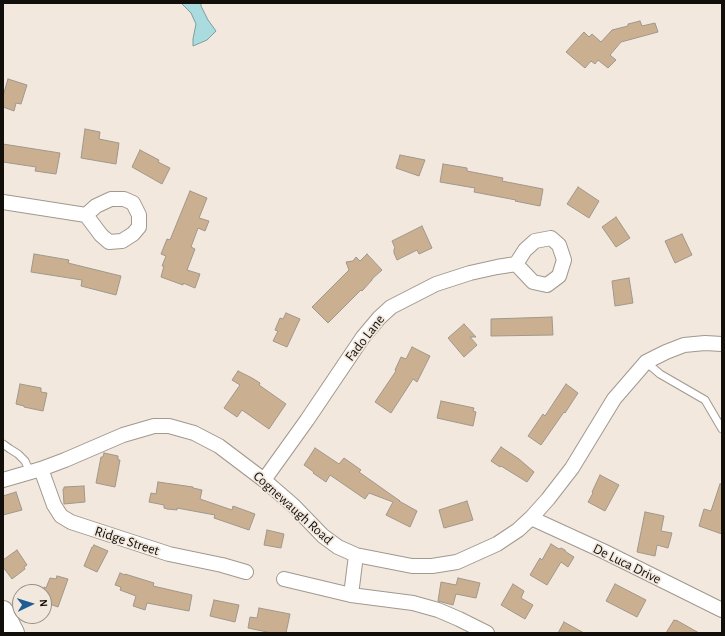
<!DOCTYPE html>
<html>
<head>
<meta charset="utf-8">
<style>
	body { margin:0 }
	#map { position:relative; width:725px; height:636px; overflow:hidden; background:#f2e8dd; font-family:"Alegreya Sans",sans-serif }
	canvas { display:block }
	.frame { position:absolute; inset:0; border:4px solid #120f0b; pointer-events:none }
	.north { position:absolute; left:12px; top:584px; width:40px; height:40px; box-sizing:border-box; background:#f2e8dd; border:1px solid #989189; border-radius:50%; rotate:86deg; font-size:11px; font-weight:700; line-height:16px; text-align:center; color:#120f0b }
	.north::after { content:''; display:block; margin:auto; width:14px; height:18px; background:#1f5d93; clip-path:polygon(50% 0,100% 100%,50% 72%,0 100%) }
</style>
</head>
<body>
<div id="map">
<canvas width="725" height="636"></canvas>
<div class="frame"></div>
<div class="north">N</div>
</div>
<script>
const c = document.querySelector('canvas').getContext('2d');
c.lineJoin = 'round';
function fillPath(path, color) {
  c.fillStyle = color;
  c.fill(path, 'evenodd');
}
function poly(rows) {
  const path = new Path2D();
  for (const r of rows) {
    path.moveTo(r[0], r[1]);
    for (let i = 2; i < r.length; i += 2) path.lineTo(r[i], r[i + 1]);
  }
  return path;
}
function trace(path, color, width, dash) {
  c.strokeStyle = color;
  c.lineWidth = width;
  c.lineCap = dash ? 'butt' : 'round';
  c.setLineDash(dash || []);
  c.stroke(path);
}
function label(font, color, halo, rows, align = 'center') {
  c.font = font + ' "Alegreya Sans",sans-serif';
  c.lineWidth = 3.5;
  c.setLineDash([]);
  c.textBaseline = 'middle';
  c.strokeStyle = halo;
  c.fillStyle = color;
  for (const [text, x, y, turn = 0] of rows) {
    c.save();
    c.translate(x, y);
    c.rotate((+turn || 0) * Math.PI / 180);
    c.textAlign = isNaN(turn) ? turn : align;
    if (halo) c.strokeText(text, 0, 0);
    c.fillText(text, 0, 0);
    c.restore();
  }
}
const water = poly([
	[181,3,201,3,201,6,208,20,216,31,207,40,193,46,193,39,196,24,191,13,181,3]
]);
const building = poly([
	[640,21,642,26,655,23,658,32,621,42,610,55,616,60,608,68,598,60,595,64,591,61,585,68,566,52,584,32,589,37,592,34,601,42,612,30,628,26,628,24,640,21],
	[8,79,27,85,21,104,16,103,14,111,3,107,3,96,8,79],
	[85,129,100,132,99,139,119,143,116,164,81,158,85,129],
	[3,144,60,153,56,174,35,171,36,167,3,162,3,144],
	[140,150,159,160,158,162,170,168,162,184,132,167,140,150],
	[400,155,425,160,419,176,396,168,400,155],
	[443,164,467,168,467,171,503,178,502,181,543,189,540,206,515,201,516,200,474,192,475,188,440,182,443,164],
	[578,187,599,201,589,218,567,204,578,187],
	[190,191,207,198,199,218,209,221,205,231,198,228,191,247,195,249,187,270,200,274,195,288,183,283,183,285,161,277,164,266,162,266,166,256,161,254,167,239,170,240,190,191],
	[616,217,630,238,616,247,602,227,616,217],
	[422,226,432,248,419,254,417,250,397,260,394,253,394,249,395,248,392,241,422,226],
	[682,234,692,255,675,263,665,241,682,234],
	[34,254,69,260,68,263,121,276,116,295,81,286,82,280,31,272,34,254],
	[367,254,382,270,372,279,372,280,362,291,361,290,328,323,312,307,349,270,346,262,353,261,356,257,360,261,367,254],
	[629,278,633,303,615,306,612,281,629,278],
	[286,313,300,319,287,347,273,341,278,331,275,330,280,318,283,319,286,313],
	[552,317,553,335,491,336,491,319,552,317],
	[464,324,476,337,470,337,477,345,464,357,448,338,464,324],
	[412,347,430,356,417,382,413,379,391,413,375,402,396,371,395,370,401,357,406,359,412,347],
	[238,371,252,378,260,383,259,385,286,404,269,429,242,410,237,417,224,408,240,385,232,380,238,371],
	[20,384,41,388,41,392,47,393,43,411,24,407,24,406,16,404,20,384],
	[566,384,578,393,565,413,564,412,541,445,528,436,543,414,545,416,566,384],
	[441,401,474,408,473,411,476,412,473,426,437,418,441,401],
	[501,447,519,459,534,472,527,482,501,466,500,467,491,461,501,447],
	[315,448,339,464,344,458,361,470,359,472,400,501,399,501,417,511,410,527,386,515,393,502,369,493,365,499,330,475,326,482,313,473,314,472,304,465,315,448],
	[104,453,118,456,118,460,120,460,115,487,96,483,101,457,103,457,104,453],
	[600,475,619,485,605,511,588,502,593,493,592,492,600,475],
	[158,482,193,487,193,488,202,490,200,499,232,510,233,506,255,514,249,530,214,518,215,515,177,508,177,510,167,509,164,508,164,505,149,502,151,493,156,494,158,482],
	[720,484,722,484,722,534,699,526,704,509,711,511,720,484],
	[84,486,85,502,64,504,63,489,64,489,64,487,84,486],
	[16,492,22,510,3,515,3,496,16,492],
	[467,501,473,520,444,528,439,510,467,501],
	[645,512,664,516,661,531,672,533,668,548,657,545,655,556,637,552,645,512],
	[267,530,284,534,281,548,264,545,267,530],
	[551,544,559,549,561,548,565,550,566,552,574,557,568,567,561,562,547,585,530,575,540,558,542,560,551,544],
	[94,545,108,551,97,572,84,566,92,547,93,547,94,545],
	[17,550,27,565,24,567,25,569,12,579,3,567,3,560,17,550],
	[120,573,125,575,125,574,154,583,153,586,192,595,189,611,147,603,145,610,133,606,136,596,120,590,121,587,115,585,120,573],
	[57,576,68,579,58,607,44,602,44,587,46,588,50,578,56,579,57,576],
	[458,578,480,583,476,598,456,594,453,605,438,601,441,582,456,585,458,578],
	[513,584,524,591,521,598,533,605,525,619,501,605,513,584],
	[615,584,646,600,637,617,606,601,615,584],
	[214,600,239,605,235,622,210,616,214,600],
	[259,608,290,614,286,633,272,633,248,628,250,617,257,618,259,608],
	[674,620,675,621,676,620,699,633,666,633,674,620],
	[564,622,584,633,558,633,564,622]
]);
const lane = poly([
	[646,362,660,374,705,400,722,429],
	[3,444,10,449,18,454,25,461,30,472]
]);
const street = poly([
	[3,202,86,215,101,235,109,242,122,241,133,234,139,227,139,215,133,203,124,199,111,199,96,206,86,215],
	[41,469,54,505,61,516,71,522,169,554,222,565,246,572],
	[3,480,41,469,65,460,123,435,154,426,169,426,194,433,219,446,264,480,294,506,323,536,338,547,356,555,412,566,432,566,457,562,497,544,518,530,531,518,548,499,572,468,614,399,646,362,666,352,684,345,705,343,722,344],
	[264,480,307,420,363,337,379,318,391,307,436,284,470,273,497,267,516,264,525,250,535,241,551,238,559,245,564,260,559,276,547,285,533,282,516,264],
	[531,518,603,551,722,610],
	[284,579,351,595,413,603,438,610,459,619,487,633],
	[351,595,356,555]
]);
const secondary = poly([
	[3,611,14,633]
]);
const streetNames = [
	["Fado Lane",365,338,-52],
	["Cognewaugh Road",293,508,42],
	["Ridge Street",127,541,18],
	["De Luca Drive",627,564,26]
];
fillPath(water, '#aadbde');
trace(water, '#7c9e9f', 1);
fillPath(building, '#cab091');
trace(building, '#a0978c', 1);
trace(lane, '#a1988e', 9);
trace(street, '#a1988e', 16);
trace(secondary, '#a1988e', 22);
trace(lane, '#fff', 7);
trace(street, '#fff', 14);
trace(secondary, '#fff', 20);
label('14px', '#120f0b', '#f2e8dd', streetNames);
</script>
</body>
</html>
